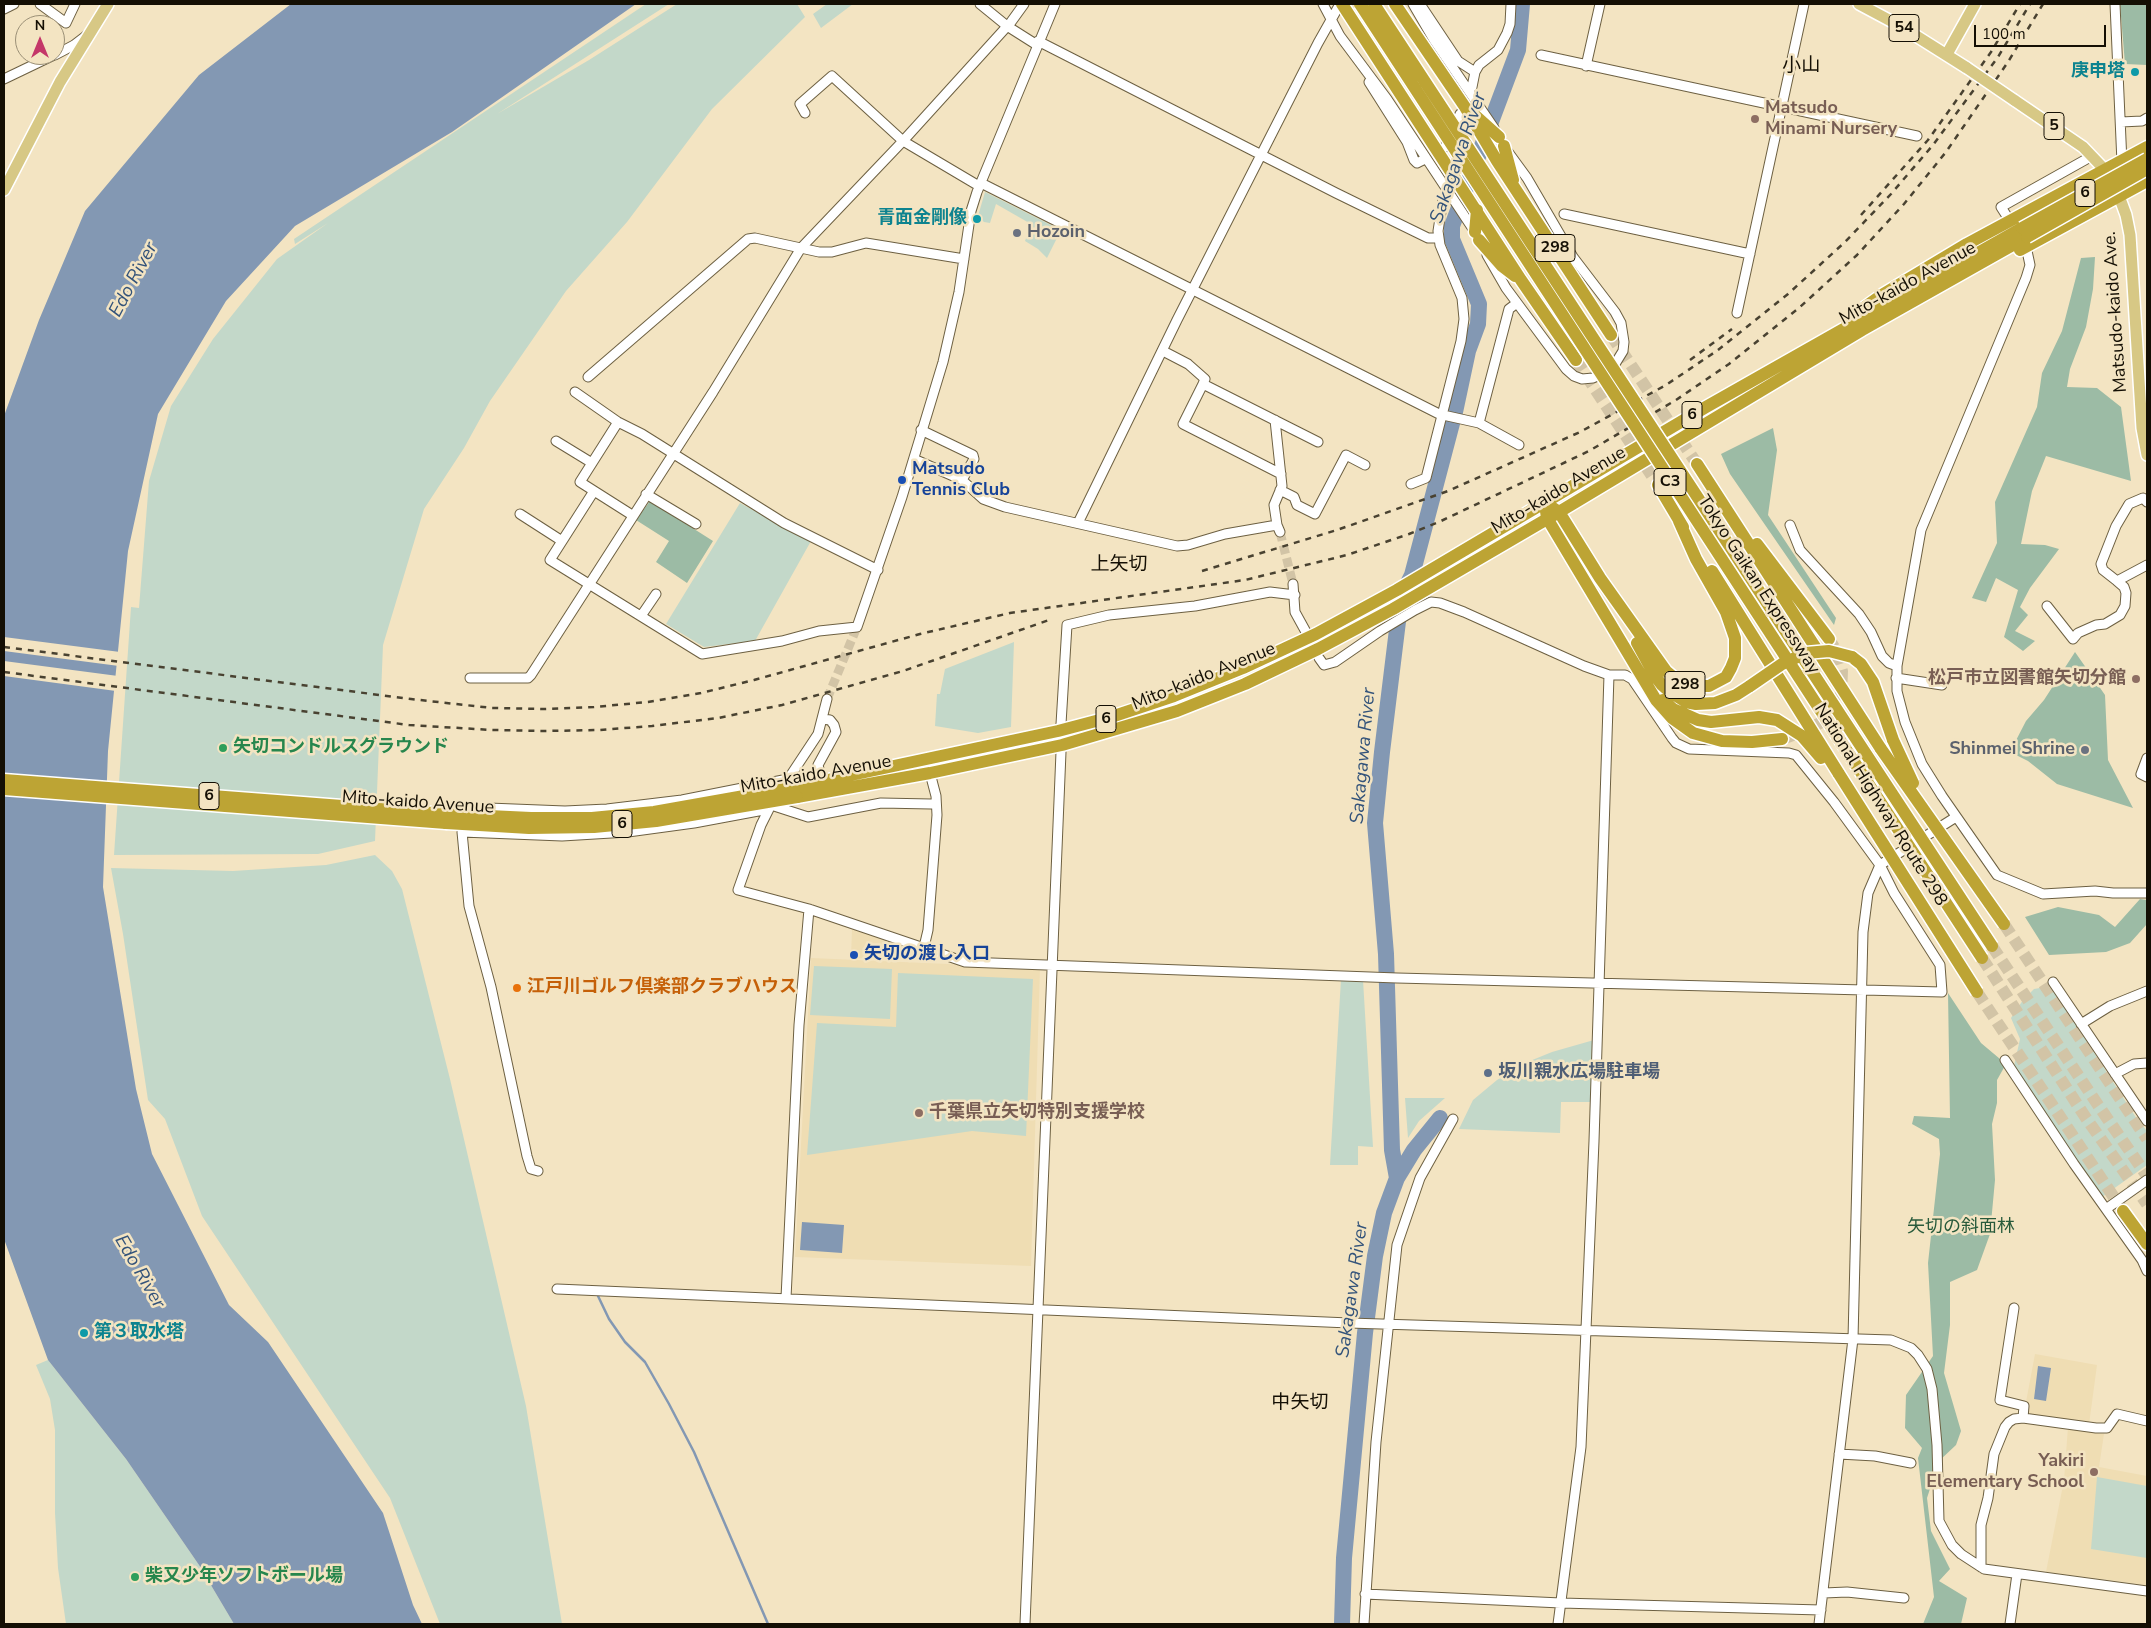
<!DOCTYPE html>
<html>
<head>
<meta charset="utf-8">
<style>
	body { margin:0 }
	#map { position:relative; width:2151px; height:1628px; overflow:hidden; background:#f3e4c2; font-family:"Nunito Sans",sans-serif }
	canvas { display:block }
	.frame { position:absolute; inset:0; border:5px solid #140f04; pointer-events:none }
	.north { position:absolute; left:15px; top:15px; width:50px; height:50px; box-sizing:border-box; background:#f3e4c2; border:1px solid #9a8f76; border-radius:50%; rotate:0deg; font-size:14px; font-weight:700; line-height:20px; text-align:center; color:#140f04 }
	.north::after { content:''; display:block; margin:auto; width:18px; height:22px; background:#c43769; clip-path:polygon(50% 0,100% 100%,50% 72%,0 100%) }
	.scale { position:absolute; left:1974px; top:25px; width:132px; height:22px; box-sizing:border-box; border:2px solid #140f04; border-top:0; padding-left:6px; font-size:15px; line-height:18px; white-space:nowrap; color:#140f04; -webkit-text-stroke:4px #f3e4c2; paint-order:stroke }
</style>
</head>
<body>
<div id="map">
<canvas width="2151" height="1628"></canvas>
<div class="frame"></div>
<div class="north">N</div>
<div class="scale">100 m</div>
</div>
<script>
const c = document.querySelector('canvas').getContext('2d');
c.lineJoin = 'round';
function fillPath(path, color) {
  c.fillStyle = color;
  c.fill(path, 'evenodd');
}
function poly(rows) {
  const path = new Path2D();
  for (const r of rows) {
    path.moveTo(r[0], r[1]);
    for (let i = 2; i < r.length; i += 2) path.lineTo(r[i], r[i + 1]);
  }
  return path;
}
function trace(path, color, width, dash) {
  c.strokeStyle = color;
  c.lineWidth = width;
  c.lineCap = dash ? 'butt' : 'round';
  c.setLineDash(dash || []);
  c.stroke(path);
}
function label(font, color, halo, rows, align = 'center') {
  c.font = font + ' "Nunito Sans","Noto Sans JP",sans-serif';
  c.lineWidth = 5;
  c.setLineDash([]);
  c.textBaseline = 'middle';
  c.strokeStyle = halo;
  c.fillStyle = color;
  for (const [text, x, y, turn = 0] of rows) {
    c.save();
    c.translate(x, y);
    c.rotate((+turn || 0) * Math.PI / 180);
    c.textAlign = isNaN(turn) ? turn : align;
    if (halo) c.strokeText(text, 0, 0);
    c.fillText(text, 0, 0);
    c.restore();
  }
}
const built = poly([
	[852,929,916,949,916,960,851,958],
	[811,958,1040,968,1031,1266,795,1257],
	[2035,1354,2097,1365,2088,1432,2104,1434,2099,1467,2147,1476,2147,1585,2046,1572,2064,1480,2068,1427,2023,1418]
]);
const green = poly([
	[646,4,669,4,497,114,589,60,677,4,797,4,805,17,712,109,627,222,566,291,490,401,464,448,424,509,383,645,375,841,318,854,114,855,131,607,139,608,149,481,171,406,213,339,277,259,328,223,295,244,294,239],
	[827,4,853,4,821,28,813,14],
	[985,192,1061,230,1047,258,1038,249,1025,241,1031,224,996,204,990,223,984,222,978,216],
	[740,503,811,541,755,641,704,647,666,624],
	[1014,642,1011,727,978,733,935,726,937,694,940,694,945,669],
	[375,855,392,871,402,889,450,1079,526,1406,562,1624,440,1624,390,1498,202,1216,165,1119,148,1100,123,934,111,868,233,871,326,865],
	[814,966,892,969,890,1019,810,1015],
	[898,973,1033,979,1026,1136,972,1131,807,1155,817,1023,896,1027],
	[1341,979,1363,980,1373,1147,1358,1146,1358,1165,1330,1165],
	[2051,986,2137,1119,2147,1131,2147,1165,2102,1197,2014,1066,2020,1039,2011,1018,2023,1000,2034,989],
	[1594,1040,1592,1102,1561,1102,1560,1133,1459,1129,1473,1100,1497,1080,1525,1063,1552,1052],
	[1405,1098,1445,1098,1419,1121,1408,1138],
	[48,1360,126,1459,199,1565,234,1624,66,1624,58,1568,55,1513,55,1430,50,1399,36,1365],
	[2097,1477,2147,1486,2147,1558,2091,1549]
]);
const forest = poly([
	[2120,4,2147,4,2147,65,2125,64],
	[2095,257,2093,289,2086,327,2070,369,2067,387,2097,388,2121,407,2131,481,2046,456,2032,491,2021,544,2045,545,2059,549,2030,588,2020,607,2028,615,2015,631,2035,641,2023,651,2004,637,2018,590,1996,578,1986,602,1972,598,1997,543,1995,502,2037,407,2042,373,2062,331,2081,258],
	[1773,428,1777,450,1768,515,1836,618,1834,625,1730,474,1721,454],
	[650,501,713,541,687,583,656,562,669,541,636,520],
	[2075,652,2105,695,2108,760,2133,808,2057,784,2028,761,2010,752,2026,721,2044,700],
	[2140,899,2147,900,2147,924,2130,943,2106,952,2049,955,2025,917,2058,907,2099,915,2115,927],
	[1948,993,1981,1043,2006,1064,1997,1080,1997,1103,1992,1124,1995,1180,1990,1234,1977,1270,1950,1282,1950,1325,1944,1373,1961,1431,1956,1445,1939,1461,1927,1498,1931,1531,1950,1569,1939,1581,1967,1598,1961,1624,1923,1624,1934,1597,1918,1458,1922,1448,1905,1428,1906,1395,1933,1356,1928,1263,1940,1154,1939,1139,1912,1124,1914,1116,1950,1118]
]);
const water = poly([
	[291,4,636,4,452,132,295,226,226,301,158,414,128,551,108,751,103,887,136,1089,152,1154,229,1305,268,1342,383,1513,413,1605,422,1624,234,1624,199,1565,126,1459,48,1360,4,1239,4,416,39,320,85,211,199,75],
	[802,1222,844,1225,842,1253,800,1250],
	[2038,1366,2051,1368,2046,1401,2034,1399]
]);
const pier = poly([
	[4,637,120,652,119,666,4,651],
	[4,661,118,676,116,691,4,676]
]);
const stream = poly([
	[598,1296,609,1319,625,1342,645,1362,669,1404,694,1452,768,1624]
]);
const river = poly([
	[1397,1178,1392,1150,1386,954,1375,823,1382,752,1401,597,1412,575,1455,412,1468,351,1478,324,1479,304,1452,239,1452,226,1518,50,1522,4],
	[1342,1624,1344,1558,1365,1333,1375,1256,1384,1213,1397,1178,1414,1150,1440,1118]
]);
const minorTunnel = poly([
	[1280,532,1293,584],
	[827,699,857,627]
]);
const highwayTunnel = poly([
	[1611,335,1697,464],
	[1576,360,1658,485],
	[1782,739,1807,730,1820,723,1838,704,1841,694,1842,671,1835,649,1829,639],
	[2004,924,2147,1139],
	[1992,946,2098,1105,2147,1176],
	[1982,958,2086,1118,2147,1204],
	[1977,992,2123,1211]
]);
const minor = poly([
	[40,4,66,23,75,4],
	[980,4,1007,26,1037,45],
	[1323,4,1340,36,1387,99,1475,232],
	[1413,4,1434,40,1494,128],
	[1420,4,1458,61,1475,72],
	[2115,4,2122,163],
	[4,9,14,4],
	[1038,41,1336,193,1428,238,1439,238],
	[55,55,74,45,87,35],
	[1541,55,1917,136],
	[1586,66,1600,4],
	[4,79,54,55],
	[1369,82,1407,142,1414,160,1417,163,1423,160],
	[1472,87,1475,72,1479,65,1498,50,1507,33,1510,24,1511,4],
	[805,113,800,104,832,76,903,141,979,186],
	[2121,122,2142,121,2147,118],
	[1445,147,1460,114],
	[981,183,1443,416],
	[1564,214,1750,254],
	[2008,218,2001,207,2092,156],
	[2027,251,2030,265,2026,278,1921,530,1897,666,1897,691,1905,722,1922,764,1942,796,1997,875,2043,894,2095,891,2113,893,2147,893],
	[1487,255,1506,288,1566,369,1574,376,1582,379,1593,378,1604,373,1615,364,1623,351,1624,342,1621,323,1615,312,1573,257,1527,178,1508,152],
	[1737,313,1804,4],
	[1163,351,1188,364,1205,379,1203,384,1318,442],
	[588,377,748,239,755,238,819,252,832,252,866,243,964,259],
	[1203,384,1183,424,1281,474],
	[575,392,618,422,642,434,784,523,878,570],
	[1443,415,1479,423,1519,445],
	[1275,420,1282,486,1274,505,1277,525,1280,532],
	[618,422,580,482,632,515],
	[1479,423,1509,309,1517,303],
	[921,430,973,455,974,459,962,480],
	[556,441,592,463],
	[914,459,962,480,983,499,1005,507,1177,546,1188,545,1225,534,1277,525],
	[1411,484,1426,478,1461,341,1464,319,1462,298,1440,245,1438,231,1443,199,1449,192],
	[1280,490,1294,497,1297,505,1315,514,1346,455,1365,465],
	[594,491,550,560,702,654,782,641,819,631,857,627,902,497,943,362,959,292,971,211,977,192,1055,4],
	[646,494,696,524],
	[520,514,562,541],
	[1078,523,1177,320,1318,43,1340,4],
	[1790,525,1800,550,1859,614,1871,632,1882,656,1889,663,1897,666],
	[2117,581,2103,570,2101,564,2116,526,2129,504,2143,498,2147,502],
	[1293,584,1295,612,1306,632],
	[2047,606,2073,639,2078,633,2096,625,2105,624,2120,615,2125,606,2126,593,2124,587,2117,581,2147,565],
	[641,616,656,594],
	[470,678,528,678,531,675,713,392,801,248,903,141,1011,22,1024,4],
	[1896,678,1942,685],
	[827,699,818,734,771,805,761,825,738,890,809,909,965,962,1397,978,1942,992,1940,965,1894,893,1880,865,1834,802,1796,755,1789,753,1689,749,1676,743,1672,738,1632,679,1625,675,1609,675,1584,666,1464,612,1440,603,1431,602,1415,610,1380,631,1335,662,1324,665,1319,658],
	[1061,724,1067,625,1109,615,1195,606,1270,592,1295,595],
	[2147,758,2141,774,2147,777],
	[822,781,818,765,836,732,834,725,830,720,823,719],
	[771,805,808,817,881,803,931,804],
	[463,807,565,811,607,809,682,800,788,779],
	[924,947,928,930,937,815,936,796,930,773],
	[2053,982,2147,1121],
	[2081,1024,2110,1006,2147,991],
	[2005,1060,2074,1164,2142,1260,2147,1271],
	[2115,1074,2134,1064,2147,1063],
	[538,1171,531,1169,527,1156,491,987,469,906,462,832,562,836,628,832,694,823,769,809],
	[2106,1209,2147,1180],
	[557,1289,1349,1323,1891,1340,1911,1348,1918,1355,1927,1369,1932,1389,1937,1445,1939,1521,1952,1545,1961,1554,1984,1569,2147,1591],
	[786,1298,799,1025,809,909],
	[2014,1308,2000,1400,2024,1406,2023,1418],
	[1839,1454,1875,1456,1911,1463],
	[1981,1567,1981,1525,1988,1498,1994,1454,2005,1427,2009,1422,2014,1419,2023,1418,2096,1428,2107,1428,2117,1414,2147,1421],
	[1824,1593,1847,1592,1904,1598],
	[1365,1594,1561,1603,1821,1610],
	[1025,1624,1061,752],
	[1364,1624,1376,1442,1397,1245,1420,1178,1453,1119],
	[1558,1624,1581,1447,1594,1141,1609,675],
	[1819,1624,1853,1339,1863,932,1868,893,1880,865,1956,817],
	[2010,1624,2017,1574]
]);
const major = poly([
	[1859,4,1902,27,1967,68],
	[1947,54,1975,4],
	[2014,100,2083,147,2105,170,2119,196,2126,215,2130,235,2142,428,2147,455],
	[4,190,60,82,108,4]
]);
const highway = poly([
	[1342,4,1521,280,1576,360],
	[1395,4,1465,107,1497,161,1611,335],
	[1469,110,1499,137],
	[1504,146,1513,180],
	[1475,232,1477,210],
	[1479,240,1502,266,1515,276],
	[2020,250,2147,181],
	[1861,310,1882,295,1967,244,2147,147],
	[1697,464,1881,749],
	[1658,485,1683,527],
	[1553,508,1559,512,1600,578,1666,671,1679,682,1688,686,1709,686,1726,677,1731,668,1735,658,1735,638,1726,612,1696,559,1679,521],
	[1546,511,1547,518,1656,700,1672,718,1693,733,1722,741,1752,742,1782,739],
	[1757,544,1829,639],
	[1712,571,1839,774],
	[1637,643,1655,676,1662,685,1670,692,1686,702,1696,704,1715,703,1736,695,1750,686],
	[1852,657,1861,664,1873,682,1893,740],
	[1663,700,1673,709,1698,720,1711,722,1759,717,1777,720,1802,736,1821,758],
	[4,780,446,814],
	[795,787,1058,731,1111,717,1174,696,1243,668,1316,634,1397,590,1706,407,2022,228],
	[4,789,446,823],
	[797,797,930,773,1062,745,1177,711,1245,684,1318,649,1393,609,1559,512,1862,330,2027,237],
	[2123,1211,2147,1244]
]);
const rail = poly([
	[1861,215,1928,140,1991,52,2020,4],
	[1690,360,1732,329],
	[1202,571,1337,530,1448,491,1580,432,1666,385,1718,350,1788,294,1845,242,1891,194,1933,145,1998,57,2030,4],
	[4,647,411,699,492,708,544,709,594,707,648,702,701,693,754,680,920,634,1010,613,1245,580,1347,555,1409,534,1441,521,1589,451,1676,400,1729,364,1800,307,1857,255,1904,204,1946,152,2008,62,2043,4],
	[4,672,409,725,492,730,545,731,599,730,652,726,718,718,782,705,903,671,1052,619]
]);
const majorBridge = poly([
	[1967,68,2014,100]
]);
const highwayBridge = poly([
	[1360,4,1982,958],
	[1374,4,1992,946],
	[2022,228,2147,159],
	[2027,237,2147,169],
	[1750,686,1782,664,1806,653,1829,651,1852,657],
	[1893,740,1913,783],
	[1881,749,2004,924],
	[1839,774,1977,992],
	[446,814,531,818,592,818,654,812,795,787],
	[446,823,529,828,594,827,656,821,797,797]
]);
const markers = [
	[2135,72,5,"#0f9aa8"],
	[1755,119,5,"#8d6e63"],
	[977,219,5,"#0f9aa8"],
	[1017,233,5,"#6b7280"],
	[902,480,5,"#1a4fb4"],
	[2136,679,5,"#8d6e63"],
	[223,748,5,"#2e9e5b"],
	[2085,750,5,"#6b7280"],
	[854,955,5,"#1a4fb4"],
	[517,988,5,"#e8710a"],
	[1488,1073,5,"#5c6f8a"],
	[919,1113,5,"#8d6e63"],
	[84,1333,5,"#0f9aa8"],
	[2094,1472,5,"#8d6e63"],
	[135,1577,5,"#2e9e5b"]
];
const shields = [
	[1904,28,30],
	[2054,126,20],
	[2085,193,20],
	[1555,248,40],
	[1692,415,20],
	[1670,482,32],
	[1685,685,40],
	[1106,719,20],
	[209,796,20],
	[622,824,20]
];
const shieldNames = [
	["54",1904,28],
	["5",2054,126],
	["6",2085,193],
	["298",1555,248],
	["6",1692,415],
	["C3",1670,482],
	["298",1685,685],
	["6",1106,719],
	["6",209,796],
	["6",622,824]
];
const cultureNames = [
	["庚申塔",2125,72],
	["青面金剛像",967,219],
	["第３取水塔",94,1333,"left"]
];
const educationNames = [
	["Matsudo",1765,109],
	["Minami Nursery",1765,130],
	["松戸市立図書館矢切分館",2126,679,"right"],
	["千葉県立矢切特別支援学校",929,1113],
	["Yakiri",2084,1462,"right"],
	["Elementary School",2084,1483,"right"]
];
const worshipNames = [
	["Hozoin",1027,233],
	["Shinmei Shrine",2075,750,"right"]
];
const streetNames = [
	["Mito-kaido Avenue",1908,284,-29],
	["Matsudo-kaido Ave.",2116,312,-94],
	["Mito-kaido Avenue",1559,491,-31],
	["Tokyo Gaikan Expressway",1758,585,57],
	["Mito-kaido Avenue",1204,677,-22],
	["Mito-kaido Avenue",816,775,-10],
	["Mito-kaido Avenue",418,803,4],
	["National Highway Route 298",1880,805,58]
];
const transitNames = [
	["Matsudo",912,470],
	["Tennis Club",912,491],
	["矢切の渡し入口",864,955]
];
const leisureNames = [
	["矢切コンドルスグラウンド",233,748],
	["柴又少年ソフトボール場",145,1577]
];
const foodNames = [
	["江戸川ゴルフ倶楽部クラブハウス",527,988]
];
const serviceNames = [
	["坂川親水広場駐車場",1498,1073]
];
const parkNames = [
	["矢切の斜面林",1961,1228]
];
const neighbourhoodNames = [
	["小山",1801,66],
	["上矢切",1119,565],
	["中矢切",1300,1403]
];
const waterNames = [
	["Sakagawa River",1459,158,-71],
	["Edo River",134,280,-62],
	["Sakagawa River",1364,756,-85],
	["Edo River",139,1272,60],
	["Sakagawa River",1353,1290,-82]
];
fillPath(built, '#efddb3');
fillPath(green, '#c3d8c9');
fillPath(forest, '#9cbba5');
fillPath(water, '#8398b3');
fillPath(pier, '#f3e4c2');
trace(stream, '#8398b3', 2.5);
trace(river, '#8398b3', 16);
trace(minorTunnel, '#d2c4a6', 9, [9, 4.5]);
trace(highwayTunnel, '#d2c4a6', 12, [12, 6]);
trace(minor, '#6d6042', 11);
trace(major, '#fff', 14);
trace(highway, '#fff', 15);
trace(minor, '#fff', 9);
trace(major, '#d7c885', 11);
trace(highway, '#bda434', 12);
trace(rail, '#494231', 2.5, [6, 6]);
trace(majorBridge, '#fff', 14, []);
trace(highwayBridge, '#fff', 15, []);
trace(majorBridge, '#d7c885', 11);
trace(highwayBridge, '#bda434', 12);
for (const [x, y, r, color] of markers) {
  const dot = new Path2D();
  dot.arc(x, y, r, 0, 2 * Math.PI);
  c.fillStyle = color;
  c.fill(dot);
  trace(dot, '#f3e4c2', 2);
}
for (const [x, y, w] of shields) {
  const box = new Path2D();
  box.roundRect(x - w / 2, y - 13.5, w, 27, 4);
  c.fillStyle = '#f3e4c2';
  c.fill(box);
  trace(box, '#140f04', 1);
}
label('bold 16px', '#140f04', null, shieldNames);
label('bold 18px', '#0d838f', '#f3e4c2', cultureNames, 'right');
label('bold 18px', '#785e54', '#f3e4c2', educationNames, 'left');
label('bold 18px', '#5b616d', '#f3e4c2', worshipNames, 'left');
label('18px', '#140f04', '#f3e4c2', streetNames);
label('bold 18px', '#164399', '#f3e4c2', transitNames, 'left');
label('bold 18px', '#27864d', '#f3e4c2', leisureNames, 'left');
label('bold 18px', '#c56008', '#f3e4c2', foodNames, 'left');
label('bold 18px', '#4e5e75', '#f3e4c2', serviceNames, 'left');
label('18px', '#285a3b', '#f3e4c2', parkNames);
label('19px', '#140f04', '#f3e4c2', neighbourhoodNames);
label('italic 19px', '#33537a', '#f3e4c2', waterNames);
</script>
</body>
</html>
